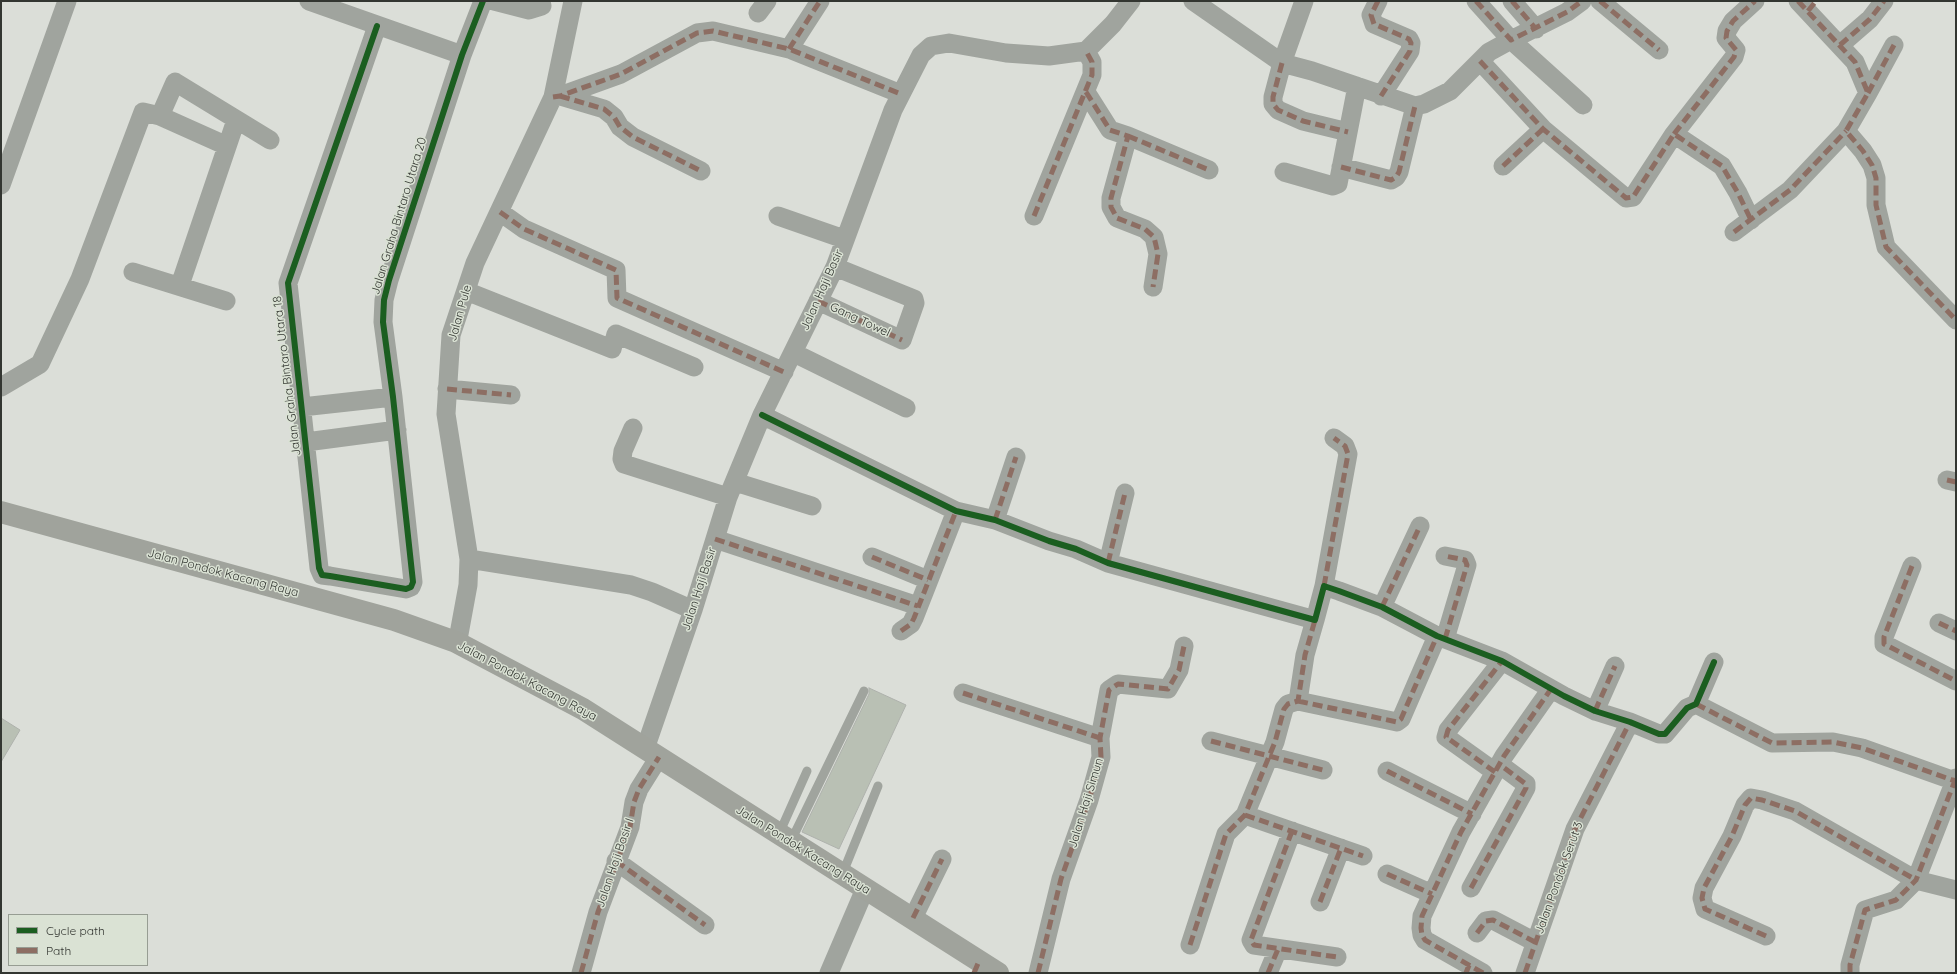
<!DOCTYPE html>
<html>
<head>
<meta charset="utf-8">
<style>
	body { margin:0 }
	#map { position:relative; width:1957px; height:974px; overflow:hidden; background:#dbded8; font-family:Quicksand,sans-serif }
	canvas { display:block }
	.frame { position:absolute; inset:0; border:2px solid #333631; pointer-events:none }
	.legend { position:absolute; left:8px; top:914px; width:140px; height:52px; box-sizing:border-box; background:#dae2d4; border:1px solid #979d93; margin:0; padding:5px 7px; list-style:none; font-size:12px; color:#333631 }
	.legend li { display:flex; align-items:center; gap:8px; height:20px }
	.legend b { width:20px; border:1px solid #979d93 }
</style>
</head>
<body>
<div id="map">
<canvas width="1957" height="974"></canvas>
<div class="frame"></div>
<ul class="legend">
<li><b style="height:5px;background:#1b5e20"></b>Cycle path</li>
<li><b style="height:5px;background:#8d6e63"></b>Path</li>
</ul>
</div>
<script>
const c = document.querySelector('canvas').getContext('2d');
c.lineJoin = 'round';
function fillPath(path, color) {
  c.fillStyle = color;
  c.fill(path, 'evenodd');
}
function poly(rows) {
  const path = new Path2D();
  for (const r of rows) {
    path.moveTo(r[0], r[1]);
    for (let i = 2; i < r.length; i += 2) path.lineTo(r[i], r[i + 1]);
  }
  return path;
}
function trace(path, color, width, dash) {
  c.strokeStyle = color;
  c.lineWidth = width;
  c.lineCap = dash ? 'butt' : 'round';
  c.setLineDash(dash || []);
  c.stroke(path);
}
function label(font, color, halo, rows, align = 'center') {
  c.font = font + ' Quicksand,sans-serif';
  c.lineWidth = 3;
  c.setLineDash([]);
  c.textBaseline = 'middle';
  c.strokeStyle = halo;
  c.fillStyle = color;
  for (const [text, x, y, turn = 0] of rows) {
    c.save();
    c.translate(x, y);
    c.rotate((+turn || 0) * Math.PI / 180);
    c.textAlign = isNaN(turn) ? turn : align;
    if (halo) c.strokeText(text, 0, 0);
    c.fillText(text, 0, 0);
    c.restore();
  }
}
const building = poly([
	[869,688,906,705,839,849,802,832,869,694,869,688],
	[1,718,20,730,1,762,1,718]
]);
const service = poly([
	[779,834,807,771],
	[791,841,864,691],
	[842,875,878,786]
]);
const minor = poly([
	[309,1,462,55],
	[494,1,529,10,542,6,541,1],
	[1193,1,1282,63,1312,71,1415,106,1424,104,1450,91,1489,52,1511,40,1583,105],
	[1304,1,1282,63,1273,97,1273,104,1278,110,1303,121,1348,132],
	[1378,1,1371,15,1374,24,1409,39,1411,43,1410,51,1381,96],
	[1476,1,1511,40,1567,12,1582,1],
	[1512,1,1536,29],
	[1600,1,1659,50],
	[1798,1,1855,62,1868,93,1846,131,1863,151,1872,165,1876,178,1876,205,1886,247,1956,320],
	[758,13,767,1],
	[377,26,288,283,319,568,322,575,330,576,406,589,411,587,413,582,393,397,383,322,384,300,389,280,462,55,483,1],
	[1840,45,1870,19,1884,1],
	[789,49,820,1],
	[1480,61,1543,129,1626,198,1633,197,1674,134,1722,166,1738,193,1751,220],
	[1086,92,1110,130,1128,136,1111,198,1111,207,1117,218,1145,229,1154,237,1158,254,1153,287],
	[1868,93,1894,45],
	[560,96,604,109,614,117,620,127,633,137,701,171],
	[553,97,560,96,621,74,697,33,713,31,789,49,901,94],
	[160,116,175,82,270,140],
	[1674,134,1734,57,1736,50,1726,38,1727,31,1733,21,1755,1],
	[1128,136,1209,170],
	[1503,166,1543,129],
	[1341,167,1391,180,1396,177,1399,172,1415,106],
	[1284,172,1333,186,1338,184,1357,86],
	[1,185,67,1],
	[500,212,524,229,616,270,617,298,784,372],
	[778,216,844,239],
	[1034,216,1092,75,1092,62,1086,51],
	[1734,232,1790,190,1846,131],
	[133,272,226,301],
	[180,285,236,120],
	[466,291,612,349,616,334,694,367],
	[818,301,902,340,915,303,914,299,835,267],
	[794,353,906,408],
	[1,387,40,364,80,279,143,112,160,116,227,146],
	[447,389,511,395],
	[302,407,393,397],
	[762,415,956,511,995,520,1049,541,1076,549,1108,563,1315,620,1324,586,1339,591,1382,607,1437,636,1502,661,1564,696,1595,711,1630,722,1659,734,1665,734,1687,708,1696,704,1714,662],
	[633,428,623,451,622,459,624,464,728,497],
	[306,442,397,430],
	[1947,480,1956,482],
	[735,482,812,506],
	[995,520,1016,457],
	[715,539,918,606],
	[872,557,928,580],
	[469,559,631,585,652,592,693,610],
	[1108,563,1125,493],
	[1912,566,1884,637,1884,644,1956,681],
	[1324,586,1348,454,1345,446,1334,438],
	[1382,607,1420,526],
	[1939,623,1956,631],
	[901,631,911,624,914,618,956,511],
	[1445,639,1467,565,1465,560,1445,556],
	[456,642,459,634,468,585,469,559,446,414,451,335,475,263,553,97,573,1],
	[963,693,1100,738],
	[1298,701,1397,722,1401,719,1437,636],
	[1696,704,1772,743,1833,742,1862,748,1955,781],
	[1595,711,1615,666],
	[1211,741,1323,770],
	[645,749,693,610,728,497,762,415,835,267,893,110,921,55,931,46,949,43,1006,53,1049,56,1086,51,1113,24,1131,1],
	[1387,771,1472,814],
	[1495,772,1446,737,1448,730,1502,661],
	[1245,815,1363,856],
	[1292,831,1251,940,1254,945,1337,957],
	[616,861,705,925],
	[1387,874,1432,894],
	[1471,888,1526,788,1526,784,1499,764],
	[1320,902,1341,848],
	[913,918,942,859],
	[1477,933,1486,921,1493,920,1535,942],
	[1766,936,1705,909,1702,898,1704,888,1732,836,1745,805,1751,798,1762,800,1795,811,1916,880,1956,890],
	[1190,945,1226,834,1245,815,1275,742,1284,709,1288,704,1298,701,1305,655,1315,620],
	[581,973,598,912,630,827,634,802,639,789,659,757],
	[829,973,865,889],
	[1038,973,1061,879,1089,800,1101,757,1100,738,1109,690,1118,684,1168,689,1179,670,1184,646],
	[1268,973,1278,949],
	[1483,973,1425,940,1422,935,1421,928,1422,916,1461,832,1504,756,1551,689],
	[1525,973,1575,829,1630,722],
	[1850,973,1850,965,1865,910,1896,900,1916,880,1956,778]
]);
const secondary = poly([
	[1,512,394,620,456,642,583,709,998,973]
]);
const quiet = poly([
	[1378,1,1371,15,1374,24,1409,39,1411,43,1410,51,1381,96],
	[1476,1,1511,40,1567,12,1582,1],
	[1512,1,1536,29],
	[1600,1,1659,50],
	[1798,1,1855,62,1868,93,1846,131,1863,151,1872,165,1876,178,1876,205,1886,247,1956,320],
	[1808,11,1816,1],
	[1840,45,1870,19,1884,1],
	[789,49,820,1],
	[1480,61,1543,129,1626,198,1633,197,1674,134,1722,166,1738,193,1751,220],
	[1282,63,1273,97,1273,104,1278,110,1303,121,1348,132],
	[1086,92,1110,130,1128,136,1111,198,1111,207,1117,218,1145,229,1154,237,1158,254,1153,287],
	[1868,93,1894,45],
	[560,96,604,109,614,117,620,127,633,137,701,171],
	[553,97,560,96,621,74,697,33,713,31,789,49,901,94],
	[1674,134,1734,57,1736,50,1726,38,1727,31,1733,21,1755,1],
	[1128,136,1209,170],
	[1503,166,1543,129],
	[1341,167,1391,180,1396,177,1399,172,1415,106],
	[500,212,524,229,616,270,617,298,784,372],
	[1034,216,1092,75,1092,62,1086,51],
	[1734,232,1790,190,1846,131],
	[818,301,902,340],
	[447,389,511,395],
	[1947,480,1956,482],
	[995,520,1016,457],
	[715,539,918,606],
	[872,557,928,580],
	[1108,563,1125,493],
	[1912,566,1884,637,1884,644,1956,681],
	[1324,586,1348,454,1345,446,1334,438],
	[1382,607,1420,526],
	[1939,623,1956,631],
	[901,631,911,624,914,618,956,511],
	[1445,639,1467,565,1465,560,1445,556],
	[963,693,1100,738],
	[1298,701,1397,722,1401,719,1437,636],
	[1696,704,1772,743,1833,742,1862,748,1955,781],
	[1595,711,1615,666],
	[1211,741,1323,770],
	[1387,771,1472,814],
	[1495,772,1446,737,1448,730,1502,661],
	[1245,815,1363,856],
	[1292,831,1251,940,1254,945,1337,957],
	[616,861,705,925],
	[1387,874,1432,894],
	[1471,888,1526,788,1526,784,1499,764],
	[1320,902,1341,848],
	[913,918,942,859],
	[1477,933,1486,921,1493,920,1535,942],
	[1766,936,1705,909,1702,898,1704,888,1732,836,1745,805,1751,798,1762,800,1795,811,1916,880],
	[1190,945,1226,834,1245,815,1275,742,1284,709,1288,704,1298,701,1305,655,1315,620],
	[581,973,598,912,630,827,634,802,639,789,659,757],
	[974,973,979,961],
	[1038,973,1061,879,1089,800,1101,757,1100,738,1109,690,1118,684,1168,689,1179,670,1184,646],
	[1268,973,1278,949],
	[1466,973,1469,965],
	[1483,973,1425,940,1422,935,1421,928,1422,916,1461,832,1504,756,1551,689],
	[1525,973,1575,829,1630,722],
	[1850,973,1850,965,1865,910,1896,900,1916,880,1956,778]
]);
const cycleway = poly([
	[377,26,288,283,319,568,322,575,330,576,406,589,411,587,413,582,393,397,383,322,384,300,389,280,462,55,483,1],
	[762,415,956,511,995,520,1049,541,1076,549,1108,563,1315,620,1324,586,1339,591,1382,607,1437,636,1502,661,1564,696,1595,711,1630,722,1659,734,1665,734,1687,708,1696,704,1714,662]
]);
const streetNames = [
	["Jalan Graha Bintaro Utara 20",399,216,-73],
	["Jalan Haji Basir",822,290,-66],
	["Jalan Pule",460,313,-74],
	["Gang Towel",860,320,25],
	["Jalan Graha Bintaro Utara 18",287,376,-97],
	["Jalan Pondok Kacang Raya",223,573,15],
	["Jalan Haji Basir",699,589,-72],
	["Jalan Pondok Kacang Raya",527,681,28],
	["Jalan Haji Simun",1086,803,-73],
	["Jalan Pondok Kacang Raya",803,850,32],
	["Jalan Haji Basir I",615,863,-71],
	["Jalan Pondok Serut 3",1559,878,-70]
];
fillPath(building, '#b9c0b4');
trace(building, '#aeb1ac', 1);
trace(service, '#a0a49e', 9);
trace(minor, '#a0a49e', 19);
trace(secondary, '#a0a39c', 22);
trace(quiet, '#8d6e63', 5, [10, 5]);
trace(cycleway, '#1b5e20', 6);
label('12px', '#333631', '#dae2d4', streetNames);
</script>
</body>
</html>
